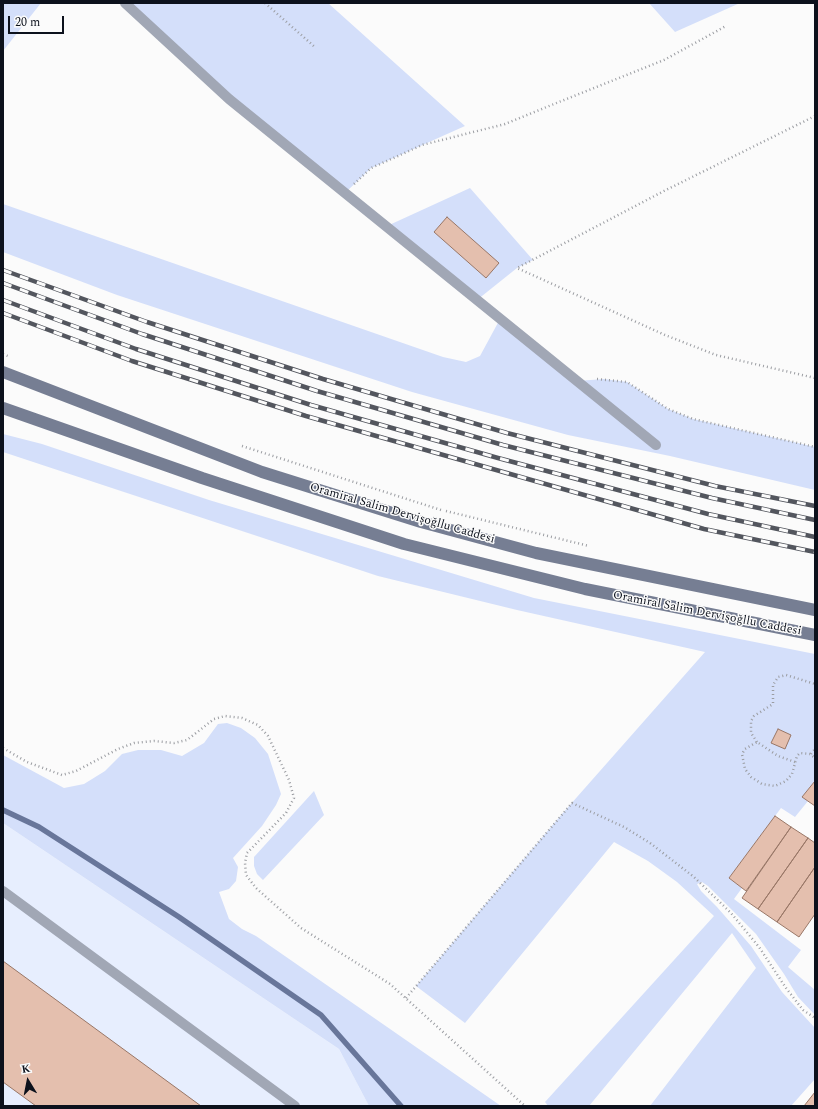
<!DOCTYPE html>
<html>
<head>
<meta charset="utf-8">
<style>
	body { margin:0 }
	#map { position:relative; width:818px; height:1109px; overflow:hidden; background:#fbfbfb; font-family:Spectral,serif }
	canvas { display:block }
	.frame { position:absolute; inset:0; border:4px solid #0c111c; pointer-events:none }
	.north { position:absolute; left:8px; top:1061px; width:40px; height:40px; -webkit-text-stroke:3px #fbfbfb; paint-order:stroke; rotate:350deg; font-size:11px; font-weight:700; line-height:16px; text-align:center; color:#0c111c }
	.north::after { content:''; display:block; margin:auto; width:14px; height:18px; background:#0c111c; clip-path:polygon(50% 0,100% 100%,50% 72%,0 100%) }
	.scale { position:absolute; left:8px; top:16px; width:56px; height:18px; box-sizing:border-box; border:2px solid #0c111c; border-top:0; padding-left:5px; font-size:12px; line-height:14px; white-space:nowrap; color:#0c111c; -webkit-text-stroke:3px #fbfbfb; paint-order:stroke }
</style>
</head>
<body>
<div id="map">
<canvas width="818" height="1109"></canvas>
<div class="frame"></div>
<div class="north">K</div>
<div class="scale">20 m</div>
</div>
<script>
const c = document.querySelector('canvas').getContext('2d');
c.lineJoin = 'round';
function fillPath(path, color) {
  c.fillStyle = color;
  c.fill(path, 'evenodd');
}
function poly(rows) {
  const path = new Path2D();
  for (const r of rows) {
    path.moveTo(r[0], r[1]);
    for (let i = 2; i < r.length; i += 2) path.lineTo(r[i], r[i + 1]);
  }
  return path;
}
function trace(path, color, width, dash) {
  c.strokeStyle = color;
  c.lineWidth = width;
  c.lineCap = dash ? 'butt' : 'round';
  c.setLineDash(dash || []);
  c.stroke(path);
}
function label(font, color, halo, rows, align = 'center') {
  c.font = font + ' Spectral,serif';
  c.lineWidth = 3;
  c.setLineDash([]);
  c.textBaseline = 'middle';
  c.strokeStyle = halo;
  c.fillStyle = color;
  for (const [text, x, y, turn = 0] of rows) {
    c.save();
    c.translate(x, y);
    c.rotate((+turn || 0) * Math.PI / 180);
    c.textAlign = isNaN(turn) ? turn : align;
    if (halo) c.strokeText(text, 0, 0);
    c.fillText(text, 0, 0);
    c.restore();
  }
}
const built = poly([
	[3,823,339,1049,369,1106,3,1106]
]);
const green = poly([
	[3,3,41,3,3,51],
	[125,3,328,3,465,126,371,168,345,193,229,99],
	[649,3,740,3,675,32],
	[470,188,533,260,517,268,477,300,387,226],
	[3,204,443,357,466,362,480,356,500,319,577,381,604,379,627,382,668,409,693,419,815,447,815,490,670,456,568,435,412,392,117,295,3,252],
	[3,434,42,444,209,500,534,598,815,654,815,781,803,797,808,801,795,817,781,808,729,878,742,888,734,899,801,950,788,967,815,990,815,1015,798,997,784,974,756,934,708,886,702,882,697,884,701,891,717,907,751,946,782,992,815,1028,815,1079,791,1106,650,1106,756,968,732,933,589,1106,548,1106,545,1102,714,916,677,882,648,861,614,842,465,1023,416,986,562,814,705,652,517,610,378,576,3,452],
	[227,723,241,728,255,738,268,754,281,794,276,805,262,826,233,858,238,867,236,881,229,889,219,892,229,919,242,929,256,936,501,1106,369,1106,339,1049,3,823,3,755,64,788,84,784,105,771,122,754,138,750,161,750,182,756,204,743,218,724],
	[314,791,324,815,263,880,257,874,254,866,254,857]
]);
const stream = poly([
	[3,810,39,827,179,917,321,1015,401,1106]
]);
const building = poly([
	[447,217,499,263,486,278,434,232,447,217],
	[778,729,791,735,785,749,771,743,778,729],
	[815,781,815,806,802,797,815,781],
	[775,816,791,827,746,891,729,878,775,816],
	[791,827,808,838,758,909,742,898,791,827],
	[808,838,815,843,815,867,777,922,758,909,808,838],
	[815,867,815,914,799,937,777,922,815,867],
	[3,961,201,1106,36,1106,3,1082,3,961],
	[815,1092,815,1106,804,1106,815,1092]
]);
const path = poly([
	[265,3,316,48],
	[815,116,664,191,517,268,665,335,716,355,815,378],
	[354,184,371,168,398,156,422,145,505,124,554,104,664,60,726,26],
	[3,354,10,357],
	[597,379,627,382,668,409,693,419,815,447],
	[242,446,441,510],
	[446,511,589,546],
	[757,742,751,733,751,721,754,716,773,704,773,685,778,677,786,675,815,684],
	[3,748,27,762,62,775,76,771,118,749,134,743,154,741,174,743,187,740,214,719,225,716,242,718,258,725,268,736,289,780,294,798,286,813,247,853,245,863,246,875,256,888,301,928,390,984,525,1106],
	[811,754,815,749],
	[795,762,778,756,757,742,745,749,742,754,745,769,751,777,762,784,775,786,786,781,792,774,797,756,800,753,810,754,815,758],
	[406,998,572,803,624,827,650,843,694,877,731,913,759,947,786,988,803,1010,815,1018]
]);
const lane = poly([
	[125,3,229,99,656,445],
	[3,891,295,1106]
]);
const secondary = poly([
	[3,372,262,472,421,522,536,553,815,610],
	[3,408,202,478,404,544,585,589,815,635]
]);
const rail = poly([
	[3,270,147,322,323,379,507,433,715,486,815,506],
	[3,283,142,334,317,391,503,445,712,498,815,520],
	[3,300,136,349,311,405,498,458,708,514,815,537],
	[3,313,132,361,306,416,704,529,815,552]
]);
const streetNames = [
	["Oramiral Salim Dervişoğllu Caddesi",402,514,16],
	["Oramiral Salim Dervişoğllu Caddesi",707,614,11]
];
fillPath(built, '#e7eefe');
fillPath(green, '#d4dffa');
trace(stream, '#68769a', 5.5);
fillPath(building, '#e4bfae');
trace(building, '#997767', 1);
trace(path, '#9b9da2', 2.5, [1, 3]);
trace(lane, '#a1a7b5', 10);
trace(secondary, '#767e93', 12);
trace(rail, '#53565e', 4.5);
trace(rail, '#fbfbfb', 3, [9]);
label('12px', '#0c111c', '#fbfbfb', streetNames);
</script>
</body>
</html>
